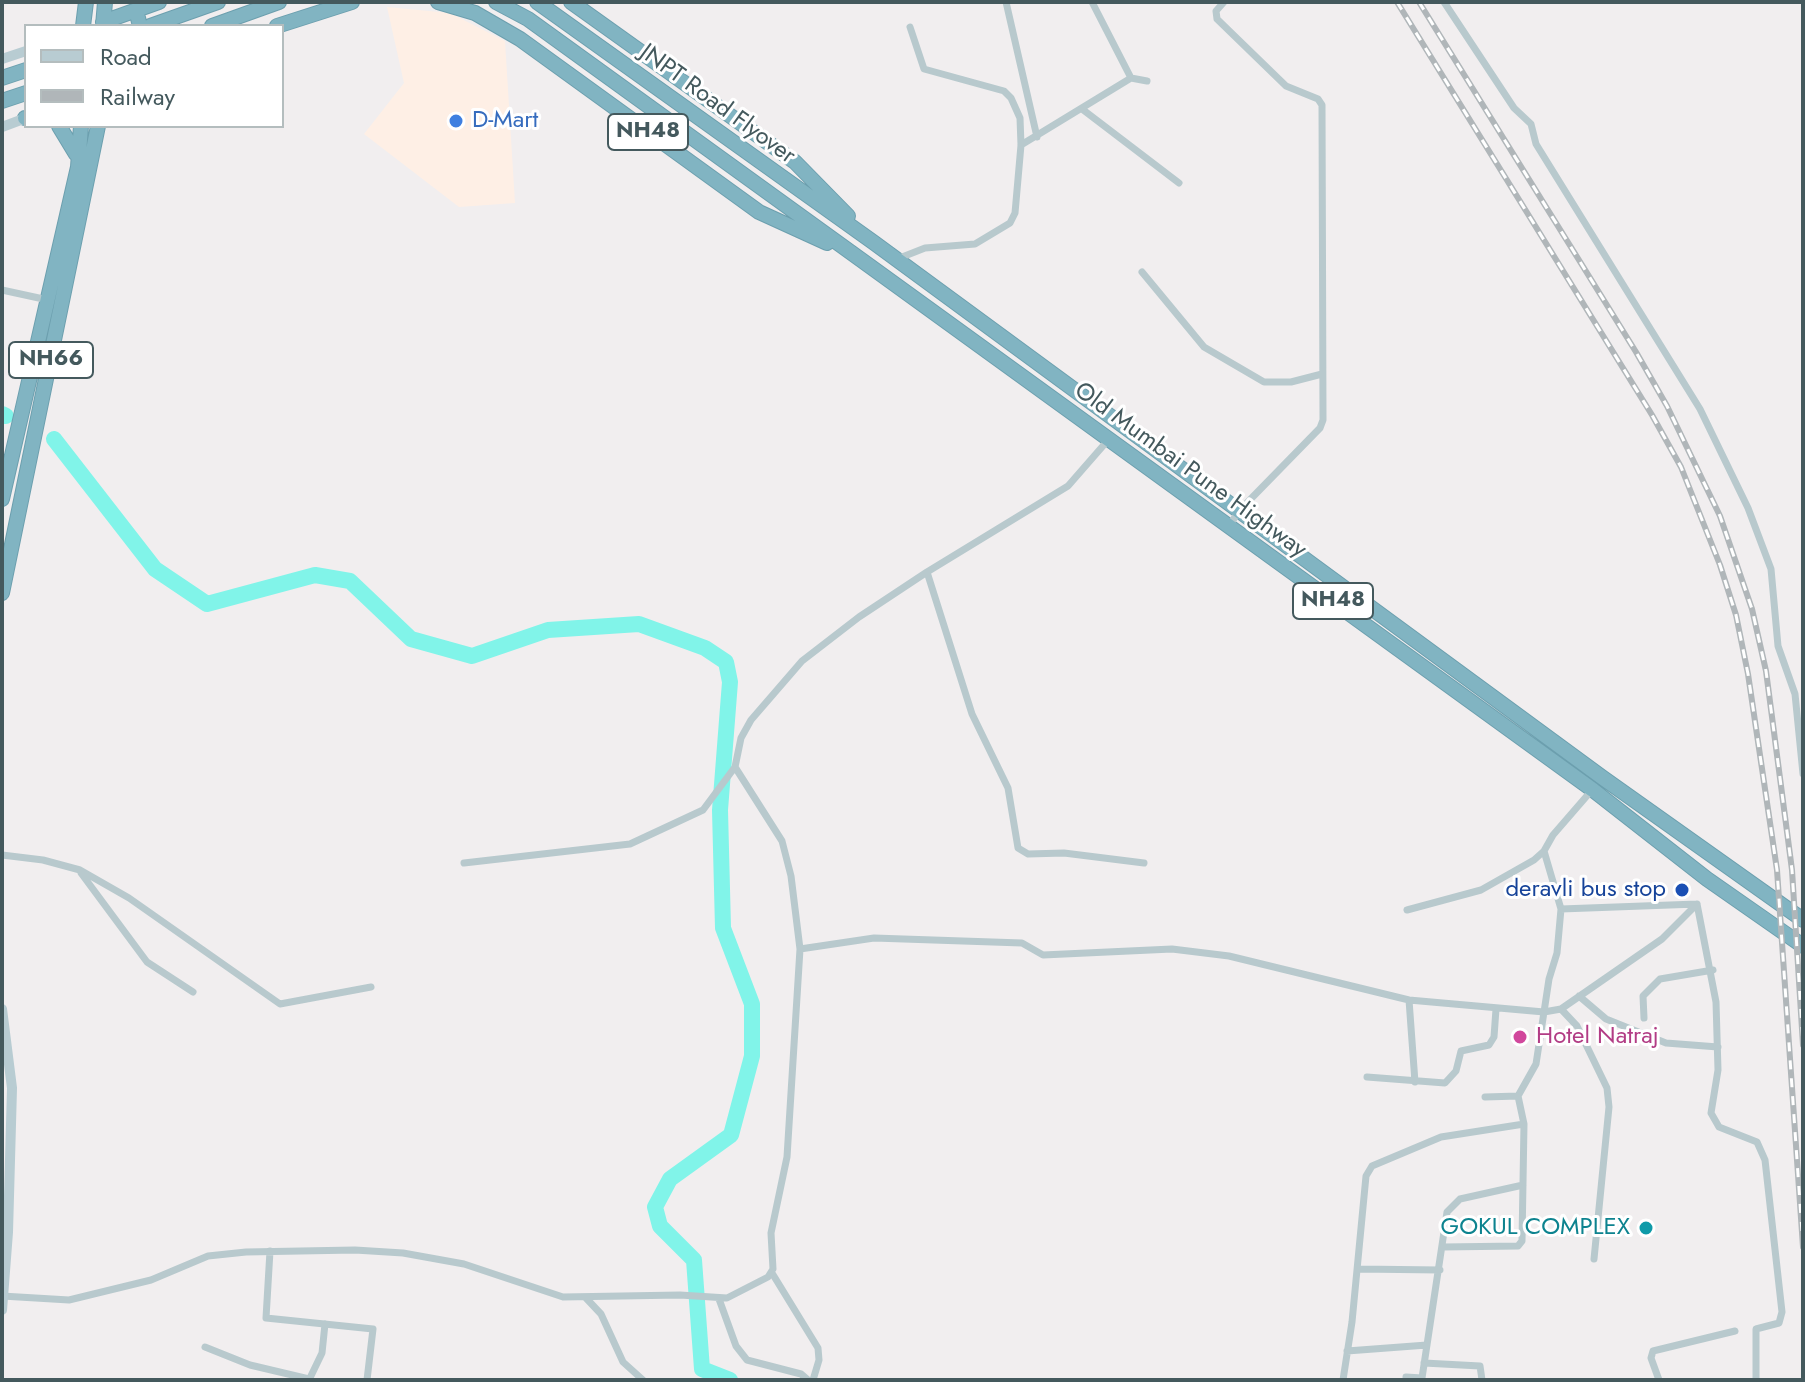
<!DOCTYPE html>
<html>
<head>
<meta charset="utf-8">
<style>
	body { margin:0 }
	#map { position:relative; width:1805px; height:1382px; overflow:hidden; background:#f1eeef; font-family:Jost,sans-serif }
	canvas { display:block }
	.frame { position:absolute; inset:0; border:4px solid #44595d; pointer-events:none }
	.legend { position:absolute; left:24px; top:24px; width:260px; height:104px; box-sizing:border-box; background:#fff; border:2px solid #b4bdbe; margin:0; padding:10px 14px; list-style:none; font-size:24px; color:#44595d }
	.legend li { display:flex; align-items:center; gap:16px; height:40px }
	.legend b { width:40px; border:2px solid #b4bdbe }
</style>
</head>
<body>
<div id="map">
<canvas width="1805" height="1382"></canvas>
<div class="frame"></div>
<ul class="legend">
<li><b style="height:10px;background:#b8ccd2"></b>Road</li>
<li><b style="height:10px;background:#b0b6b9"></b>Railway</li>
</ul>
</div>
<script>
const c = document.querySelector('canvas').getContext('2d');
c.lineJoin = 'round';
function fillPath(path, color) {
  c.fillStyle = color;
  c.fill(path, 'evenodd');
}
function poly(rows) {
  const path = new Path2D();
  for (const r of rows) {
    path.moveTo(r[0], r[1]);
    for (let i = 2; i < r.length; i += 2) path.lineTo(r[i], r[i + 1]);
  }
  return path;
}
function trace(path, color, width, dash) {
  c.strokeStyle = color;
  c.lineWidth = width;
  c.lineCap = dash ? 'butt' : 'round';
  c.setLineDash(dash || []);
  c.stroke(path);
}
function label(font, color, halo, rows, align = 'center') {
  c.font = font + ' Jost,sans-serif';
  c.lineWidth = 6;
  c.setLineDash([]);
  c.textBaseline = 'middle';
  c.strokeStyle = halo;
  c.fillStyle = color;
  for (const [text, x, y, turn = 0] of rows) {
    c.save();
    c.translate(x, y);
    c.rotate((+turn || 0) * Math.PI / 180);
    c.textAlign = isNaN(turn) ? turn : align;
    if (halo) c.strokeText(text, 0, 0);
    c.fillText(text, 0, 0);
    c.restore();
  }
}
const commercial = poly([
	[387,7,450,13,505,41,515,203,459,207,364,134,404,83]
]);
const river = poly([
	[2,414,6,416],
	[54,439,155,569,207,604,315,575,350,581,411,639,472,656,548,630,639,624,705,648,726,662,730,682,720,810,723,928,752,1004,752,1056,731,1135,670,1179,655,1207,660,1226,694,1260,702,1369,730,1380]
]);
const street = poly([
	[1006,2,1037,137],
	[1092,2,1131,78],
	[1224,2,1216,11,1217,19,1286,86,1318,99,1322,105,1323,420,1320,428,1239,511,1229,526],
	[1444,2,1514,108,1531,124,1536,144,1700,409,1748,508,1771,569,1778,646,1795,694,1803,774],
	[1082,109,1179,183],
	[1021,145,1131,78,1147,81],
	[897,259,925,248,975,244,1010,223,1015,213,1021,145,1020,118,1011,98,1004,91,924,69,910,27],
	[1142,272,1204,347,1264,382,1291,382,1322,374],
	[2,290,48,300],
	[927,572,972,714,1008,788,1018,848,1028,854,1064,853,1144,863],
	[2,855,43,860,80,870,129,898,280,1004,371,987],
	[464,863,630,844,703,810,735,767],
	[81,873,147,962,193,992],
	[1697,904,1716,1002,1718,1070,1711,1113,1719,1127,1757,1142,1765,1160,1782,1312,1779,1323,1756,1329,1756,1380],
	[1561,909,1544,851,1553,835,1592,790],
	[1407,910,1481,890,1534,860,1544,851],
	[800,949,874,938,1022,943,1043,955,1172,949,1229,956,1409,1000,1544,1012,1561,1009,1662,939,1697,904,1561,909,1557,953,1549,979,1544,1012,1536,1064,1518,1096,1524,1124,1522,1241,1518,1246,1443,1247],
	[1579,996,1606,1019,1666,1043,1718,1047],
	[1409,1000,1415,1082],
	[1561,1009,1577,1026,1607,1088,1609,1107,1594,1259],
	[1644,1018,1643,996,1660,979,1713,970],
	[1367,1077,1445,1083,1456,1071,1461,1051,1489,1045,1494,1037,1496,1009],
	[1485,1097,1518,1096],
	[270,1251,266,1318,373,1329,367,1380],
	[1358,1269,1440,1270],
	[772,1273,818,1348,819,1360,813,1380],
	[2,1296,69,1300,151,1280,208,1256,246,1252,355,1250,403,1253,464,1264,563,1297,680,1295,727,1298,768,1277,773,1269,771,1233,787,1157,800,949,791,876,782,841,735,767,741,738,751,720,802,661,859,617,927,572,1068,486,1109,439],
	[585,1297,601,1314,623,1362,643,1380],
	[719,1299,736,1346,747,1360,801,1374,808,1380],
	[205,1347,250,1365,309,1379],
	[1347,1351,1427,1345],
	[1424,1363,1480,1366,1482,1380],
	[1406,1377,1422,1378,1447,1212,1460,1199,1523,1185],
	[309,1380,322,1353,325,1324],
	[1343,1380,1352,1322,1366,1176,1372,1166,1441,1137,1524,1124],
	[1659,1380,1651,1358,1653,1351,1735,1331]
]);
const secondary = poly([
	[2,59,26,51],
	[2,127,26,118],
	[2,1009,12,1088,8,1232,2,1310]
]);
const highway = poly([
	[438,2,475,13,520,39,759,212,827,243],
	[496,2,528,19,860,259,1593,790,1707,879,1803,946],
	[537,2,873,242,1603,778,1803,920],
	[571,2,795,162,848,216],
	[136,10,140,26],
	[103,22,159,2],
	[83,26,86,2],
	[103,26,105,2],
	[150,26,218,2],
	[212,26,279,2],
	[277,26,352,2],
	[2,78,26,70],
	[2,101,26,93],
	[25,118,26,118],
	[59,126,76,154],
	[2,499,78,167,81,126],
	[2,593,98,126]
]);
const rail = poly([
	[1397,2,1652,415,1681,467,1720,565,1736,615,1748,674,1777,870,1803,1247],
	[1419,2,1636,352,1667,406,1720,516,1752,609,1766,671,1792,870,1803,1045]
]);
const markers = [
	[456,121,8,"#3f7fe0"],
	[1682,890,8,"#1a4fb4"],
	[1520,1037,8,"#d1479c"],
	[1646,1228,8,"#0f9aa8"]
];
const shields = [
	[648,132,80],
	[51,360,84],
	[1333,601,80]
];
const shieldNames = [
	["NH48",648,132],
	["NH66",51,360],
	["NH48",1333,601]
];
const streetNames = [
	["JNPT Road Flyover",717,105,36],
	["Old Mumbai Pune Highway",1190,471,36]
];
const shopNames = [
	["D-Mart",472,121]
];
const transitNames = [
	["deravli bus stop",1666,890]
];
const hotelNames = [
	["Hotel Natraj",1536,1037]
];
const cultureNames = [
	["GOKUL COMPLEX",1630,1228]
];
fillPath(commercial, '#feefe5');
trace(river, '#81f4e9', 16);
trace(highway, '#6c9fae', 16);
trace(street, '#b8c9cd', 7);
trace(secondary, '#b8ccd2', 10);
trace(highway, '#81b4c2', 14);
trace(rail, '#b0b6b9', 6);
trace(rail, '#fff', 3, [9]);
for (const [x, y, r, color] of markers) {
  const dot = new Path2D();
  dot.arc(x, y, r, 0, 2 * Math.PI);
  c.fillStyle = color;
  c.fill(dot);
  trace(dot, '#fff', 3);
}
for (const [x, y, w] of shields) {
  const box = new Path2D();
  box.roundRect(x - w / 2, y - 18, w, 36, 6);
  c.fillStyle = '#fff';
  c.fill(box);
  trace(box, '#44595d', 2);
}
label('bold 22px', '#44595d', null, shieldNames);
label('24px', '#44595d', '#fff', streetNames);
label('24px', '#366cbe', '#fff', shopNames, 'left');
label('24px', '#164399', '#fff', transitNames, 'right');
label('24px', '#b23c85', '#fff', hotelNames, 'left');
label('24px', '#0d838f', '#fff', cultureNames, 'right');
</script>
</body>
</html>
